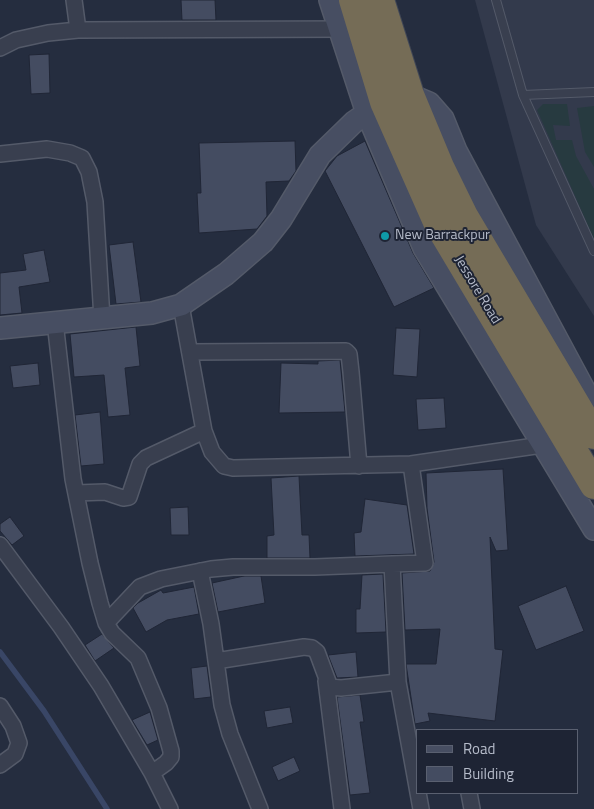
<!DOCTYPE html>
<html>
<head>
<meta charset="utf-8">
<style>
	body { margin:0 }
	#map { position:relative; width:594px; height:809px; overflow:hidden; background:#252d3f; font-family:"Titillium Web",sans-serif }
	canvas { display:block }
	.legend { position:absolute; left:416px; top:729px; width:162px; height:65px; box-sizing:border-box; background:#1e2434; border:1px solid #5a6070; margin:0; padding:6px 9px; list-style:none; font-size:15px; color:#b5bbc9 }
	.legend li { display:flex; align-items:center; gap:10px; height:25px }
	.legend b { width:25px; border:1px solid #5a6070 }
</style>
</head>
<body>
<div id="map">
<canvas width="594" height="809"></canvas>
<ul class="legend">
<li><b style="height:6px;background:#474e62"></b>Road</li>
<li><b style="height:14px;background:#444c61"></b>Building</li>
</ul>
</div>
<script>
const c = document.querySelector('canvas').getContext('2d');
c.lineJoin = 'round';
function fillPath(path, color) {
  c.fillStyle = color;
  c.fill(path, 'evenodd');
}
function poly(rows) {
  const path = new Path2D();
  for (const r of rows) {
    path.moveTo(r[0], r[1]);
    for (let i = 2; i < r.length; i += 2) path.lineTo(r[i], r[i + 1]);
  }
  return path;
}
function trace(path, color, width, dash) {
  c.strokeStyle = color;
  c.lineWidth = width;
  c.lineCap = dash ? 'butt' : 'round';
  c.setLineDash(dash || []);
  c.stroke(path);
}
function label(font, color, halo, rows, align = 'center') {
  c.font = font + ' "Titillium Web",sans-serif';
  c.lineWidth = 4;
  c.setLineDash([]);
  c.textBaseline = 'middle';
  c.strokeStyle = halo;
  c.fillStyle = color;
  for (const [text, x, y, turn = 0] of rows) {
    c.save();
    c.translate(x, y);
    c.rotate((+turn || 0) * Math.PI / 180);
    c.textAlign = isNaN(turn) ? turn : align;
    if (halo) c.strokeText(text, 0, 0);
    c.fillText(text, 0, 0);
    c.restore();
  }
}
const airport = poly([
	[475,0,594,0,594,316,536,225]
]);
const green = poly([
	[543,104,567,104,570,126,553,125,556,140,572,140,576,156,594,189,594,239,537,110],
	[594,106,594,167,585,152,577,108]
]);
const stream = poly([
	[0,652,44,711,107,809]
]);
const building = poly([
	[181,0,215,0,216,20,182,20,181,0],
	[49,54,50,93,31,94,29,55,49,54],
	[295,141,296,171,289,181,266,182,267,216,257,229,199,233,197,193,201,193,199,143,295,141],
	[365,141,413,253,434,288,394,307,325,171,337,156,365,141],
	[133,242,141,302,116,304,109,245,133,242],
	[44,250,50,282,19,287,22,313,0,315,0,273,26,270,23,254,44,250],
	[136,327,140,366,125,368,130,415,108,417,104,375,74,377,70,334,136,327],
	[396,328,420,329,417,377,393,375,396,328],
	[340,360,345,412,279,413,281,363,318,364,318,361,340,360],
	[38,363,40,385,13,388,10,366,38,363],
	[444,398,446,428,418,430,416,399,444,398],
	[100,412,104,464,81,466,75,415,100,412],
	[503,469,508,550,496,551,490,537,495,649,503,650,495,721,428,713,430,721,415,724,406,664,436,664,440,629,405,630,402,573,430,571,434,562,427,508,426,473,503,469],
	[299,476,302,535,309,535,310,558,267,558,267,536,274,535,271,478,299,476],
	[365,499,407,505,414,554,355,556,354,533,361,532,365,499],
	[188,507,189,535,171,535,170,508,188,507],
	[10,517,24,536,12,545,0,531,0,524,10,517],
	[383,574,386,632,356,633,356,609,360,609,362,575,383,574],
	[244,576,261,576,265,603,218,612,212,583,244,576],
	[566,586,584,631,536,650,518,606,566,586],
	[194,587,199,614,167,620,146,632,133,608,138,603,161,590,163,593,194,587],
	[102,634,114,648,95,661,85,645,102,634],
	[356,652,358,677,337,678,328,655,356,652],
	[207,666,211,697,194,699,191,668,207,666],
	[360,695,364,722,360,722,370,793,350,795,337,697,360,695],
	[290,707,293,723,267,728,264,711,290,707],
	[150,712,158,740,147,745,132,720,150,712],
	[294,757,300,771,278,781,272,767,294,757]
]);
const lane = poly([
	[496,0,523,95,594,251],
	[523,95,594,92]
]);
const street = poly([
	[74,0,78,30],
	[0,48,16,40,48,33,78,30,347,29],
	[0,154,47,149,70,153,82,158,89,172,95,202,102,319],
	[181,305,204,431,212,452,224,466,233,468,411,464,425,563,392,564,398,682,421,809],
	[55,322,73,479,90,563,100,603,106,623,112,633,138,658,159,708,171,751,171,757,166,763,152,773],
	[190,352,346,351,349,354,351,372,359,466],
	[411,464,542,445],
	[76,493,105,492,123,498,129,497,140,464,146,458,204,431],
	[0,545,61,627,101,686,152,773,170,809],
	[200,571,211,624,222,705,230,734,260,809],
	[106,623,140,587,161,579,211,569,233,567,315,567,392,564],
	[216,661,304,647,312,648,317,652,330,687,341,688,398,682],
	[326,681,342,809],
	[0,706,13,726,19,743,15,754,0,765],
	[469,793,472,809]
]);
const secondary = poly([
	[330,0,367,113,424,248,594,529],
	[410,95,429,103,443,119,456,151,594,408],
	[0,328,152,313,181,305,226,274,263,242,281,219,320,155,354,122,367,113]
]);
const highway = poly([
	[353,0,384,102,438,224,594,485],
	[380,0,410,95,440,167,464,216,594,435]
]);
const markers = [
	[385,236,5,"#0f9aa8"]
];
const poiNames = [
	["New Barrackpur",395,236]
];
const streetNames = [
	["Jessore Road",477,290,59]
];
fillPath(airport, '#333a4c');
fillPath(green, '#273a40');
trace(stream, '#394666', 5.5);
fillPath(building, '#444c61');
trace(building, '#202636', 1);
trace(lane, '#545a69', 10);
trace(street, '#545a69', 18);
trace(secondary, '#545a69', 24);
trace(highway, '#414756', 30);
trace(lane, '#393f4f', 8);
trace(street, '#393f4f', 15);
trace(secondary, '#474e62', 21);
trace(highway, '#756c56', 28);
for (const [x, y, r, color] of markers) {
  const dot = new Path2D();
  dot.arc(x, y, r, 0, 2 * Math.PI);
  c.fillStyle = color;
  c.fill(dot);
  trace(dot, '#1e2434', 2);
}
label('14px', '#b5bbc9', '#1e2434', poiNames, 'left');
label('14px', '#b5bbc9', '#1e2434', streetNames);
</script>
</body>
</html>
